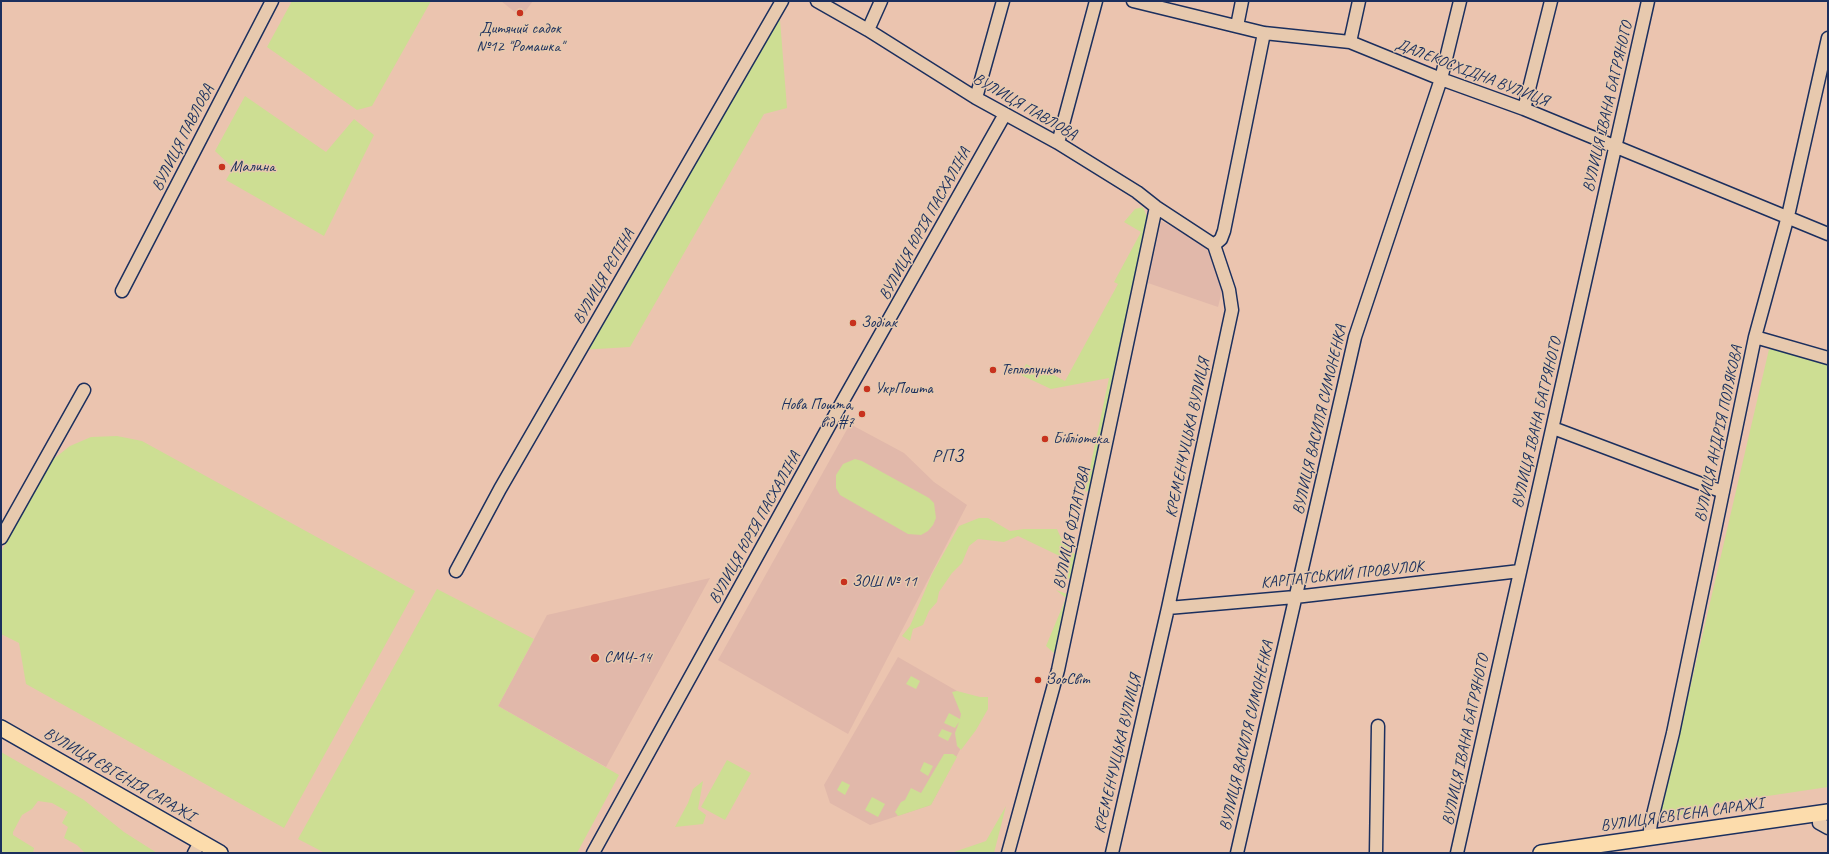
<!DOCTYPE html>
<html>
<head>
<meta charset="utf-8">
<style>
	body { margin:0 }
	#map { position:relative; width:1829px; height:854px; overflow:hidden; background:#ebc4af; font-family:Caveat,sans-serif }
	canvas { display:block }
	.frame { position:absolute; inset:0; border:2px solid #1b2f5e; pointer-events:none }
</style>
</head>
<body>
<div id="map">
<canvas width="1829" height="854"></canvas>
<div class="frame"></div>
</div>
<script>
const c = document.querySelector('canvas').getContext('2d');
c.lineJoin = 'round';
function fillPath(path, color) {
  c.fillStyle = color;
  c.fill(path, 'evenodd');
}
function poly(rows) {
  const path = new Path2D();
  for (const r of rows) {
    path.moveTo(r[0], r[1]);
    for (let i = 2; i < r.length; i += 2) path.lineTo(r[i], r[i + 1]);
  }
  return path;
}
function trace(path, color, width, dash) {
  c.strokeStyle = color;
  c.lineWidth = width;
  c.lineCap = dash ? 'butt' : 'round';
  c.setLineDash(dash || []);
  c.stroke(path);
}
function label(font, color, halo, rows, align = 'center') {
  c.font = font + ' Caveat,sans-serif';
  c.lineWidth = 3;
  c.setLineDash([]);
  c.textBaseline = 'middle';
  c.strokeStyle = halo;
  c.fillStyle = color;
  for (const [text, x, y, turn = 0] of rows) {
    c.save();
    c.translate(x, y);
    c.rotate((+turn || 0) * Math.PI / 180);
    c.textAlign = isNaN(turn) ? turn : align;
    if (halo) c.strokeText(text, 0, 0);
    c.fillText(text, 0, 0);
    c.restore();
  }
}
const built = poly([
	[501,1,533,1,521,17],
	[1161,221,1199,241,1208,251,1220,269,1223,287,1218,307,1148,283],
	[850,424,904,453,934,482,967,505,848,734,718,660],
	[710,578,606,767,498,706,547,615],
	[898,657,983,706,931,805,870,825,830,803,824,785]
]);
const green = poly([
	[292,1,431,1,372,106,357,110,267,47],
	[779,7,787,108,764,114,630,347,580,350],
	[245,96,326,152,354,119,374,135,324,236,226,180,233,168,215,151],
	[1143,207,1149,222,1093,489,1085,492,1109,378,1051,389,1021,375,1026,364,1047,375,1050,373,1065,381,1118,284,1114,282,1141,232,1124,222,1135,209],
	[1770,345,1828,365,1828,787,1721,803,1696,814,1667,816,1661,813],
	[117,436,142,441,415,591,284,828,26,684,19,643,1,634,1,552,52,460,70,446,91,437],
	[855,459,862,461,929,498,934,503,936,518,933,525,928,531,921,535,908,534,840,495,836,488,836,475,843,464],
	[979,518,988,518,1010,531,1024,529,1057,529,1061,538,1078,558,1075,573,1067,580,1070,561,1018,536,1004,542,978,539,969,546,962,563,952,573,939,592,937,602,929,611,923,625,913,629,910,641,902,636,910,626,932,574,959,526],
	[437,589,534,639,498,706,619,775,577,853,325,853,298,839],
	[1056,590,1070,595,1055,654,1046,646,1066,598],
	[911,676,920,681,916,689,906,684],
	[957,691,980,697,988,697,988,709,976,730,961,750,957,746,955,733,959,722,955,728,944,723,949,713,960,719,961,714,952,692],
	[942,729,952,733,948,741,938,736],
	[1,752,84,800,124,832,157,853,85,853,77,845,64,838,68,827,62,823,68,812,52,803,38,801,32,809,22,815,13,832,13,835,34,848,33,853,1,853],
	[944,754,953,754,957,757,931,805,898,816,895,812,901,802,905,800,911,788,921,793],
	[727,760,751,773,725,820,701,807],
	[924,762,933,766,928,776,920,771],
	[703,781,698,809,706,815,703,824,675,827,688,803,693,789],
	[842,781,850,785,845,795,837,790],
	[872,797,885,804,878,817,865,810],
	[1006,806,994,853,951,853,986,841]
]);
const minor = poly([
	[817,1,868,30,976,98,1058,143,1137,192,1156,207,1214,245],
	[1133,1,1264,33,1350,42,1441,79,1524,109,1828,234],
	[1237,26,1242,1],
	[868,30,881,1],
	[1350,42,1359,1],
	[976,98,1003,1],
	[1524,109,1551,1],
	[1058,143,1096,1],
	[122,291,272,1],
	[1755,337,1828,358],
	[1553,428,1723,492],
	[1,538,84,390],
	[456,571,500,489,782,1],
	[1168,608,1295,597,1520,571],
	[1819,813,1819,823,1828,828],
	[1649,838,1651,823,1673,733,1755,337,1788,216,1828,38],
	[194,853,200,842],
	[593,853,845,397,1005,114],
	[1008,853,1058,670,1156,207],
	[1112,853,1168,608,1232,310,1229,290,1214,245,1221,239,1224,231,1264,33],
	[1237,853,1355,337,1441,79,1460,1],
	[1376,853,1378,726],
	[1457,853,1648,1]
]);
const major = poly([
	[1,728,220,853],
	[1541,853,1828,812]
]);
const markers = [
	[520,13,4,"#c8321e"],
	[222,167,4,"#c8321e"],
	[853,323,4,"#c8321e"],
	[993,370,4,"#c8321e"],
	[867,389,4,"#c8321e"],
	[862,414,4,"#c8321e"],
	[1045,439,4,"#c8321e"],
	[844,582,4,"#c8321e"],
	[595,658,5,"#c8321e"],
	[1038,680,4,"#c8321e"]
];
const poiNames = [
	["Дитячий садок",520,29,"center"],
	["№12 \"Ромашка\"",520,47,"center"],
	["Малина",230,167],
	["Зодіак",861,323],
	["Теплопункт",1001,370],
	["УкрПошта",875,389],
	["Нова Пошта,",854,405,"right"],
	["від #7",854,423,"right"],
	["Бібліотека",1053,439],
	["ЗОШ № 11",852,582],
	["СМЧ-14",604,658],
	["ЗооСвiт",1046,680]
];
const streetNames = [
	["ДАЛЕКОСХІДНА ВУЛИЦЯ",1472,73,21],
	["ВУЛИЦЯ ПАВЛОВА",1025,107,30],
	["ВУЛИЦЯ ІВАНА БАГРЯНОГО",1608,107,-77],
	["ВУЛИЦЯ ПАВЛОВА",183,138,-63],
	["ВУЛИЦЯ ЮРІЯ ПАСХАЛІНА",925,224,-61],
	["ВУЛИЦЯ РЄПІНА",604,277,-60],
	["ВУЛИЦЯ ВАСИЛЯ СИМОНЕНКА",1320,420,-77],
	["ВУЛИЦЯ ІВАНА БАГРЯНОГО",1537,423,-77],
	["ВУЛИЦЯ АНДРІЯ ПОЛЯКОВА",1719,434,-78],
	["КРЕМЕНЧУЦЬКА ВУЛИЦЯ",1188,438,-78],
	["ВУЛИЦЯ ЮРІЯ ПАСХАЛІНА",755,528,-61],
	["ВУЛИЦЯ ФІЛАТОВА",1072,528,-78],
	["КАРПАТСЬКИЙ ПРОВУЛОК",1342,575,-6],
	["ВУЛИЦЯ ВАСИЛЯ СИМОНЕНКА",1247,736,-77],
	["ВУЛИЦЯ ІВАНА БАГРЯНОГО",1466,740,-78],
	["КРЕМЕНЧУЦЬКА ВУЛИЦЯ",1118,754,-77],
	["ВУЛИЦЯ ЄВГЕНІЯ САРАЖІ",119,775,30],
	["ВУЛИЦЯ ЄВГЕНА САРАЖІ",1682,815,-8]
];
const quarterNames = [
	["РПЗ",948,457]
];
fillPath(built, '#e1b8aa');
fillPath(green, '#cdde93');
trace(minor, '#1b2f5e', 15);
trace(major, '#1b2f5e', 18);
trace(minor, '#e7c9ae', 12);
trace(major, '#fcdcac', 15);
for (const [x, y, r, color] of markers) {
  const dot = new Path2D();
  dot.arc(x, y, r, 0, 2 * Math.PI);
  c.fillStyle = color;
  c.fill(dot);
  trace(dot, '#e7c9ae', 1.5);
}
label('16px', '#1b2f5e', '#e7c9ae', poiNames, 'left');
label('16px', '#1b2f5e', '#e7c9ae', streetNames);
c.letterSpacing = '1px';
label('18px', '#1b2f5e', '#e7c9ae', quarterNames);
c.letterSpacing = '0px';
</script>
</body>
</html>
